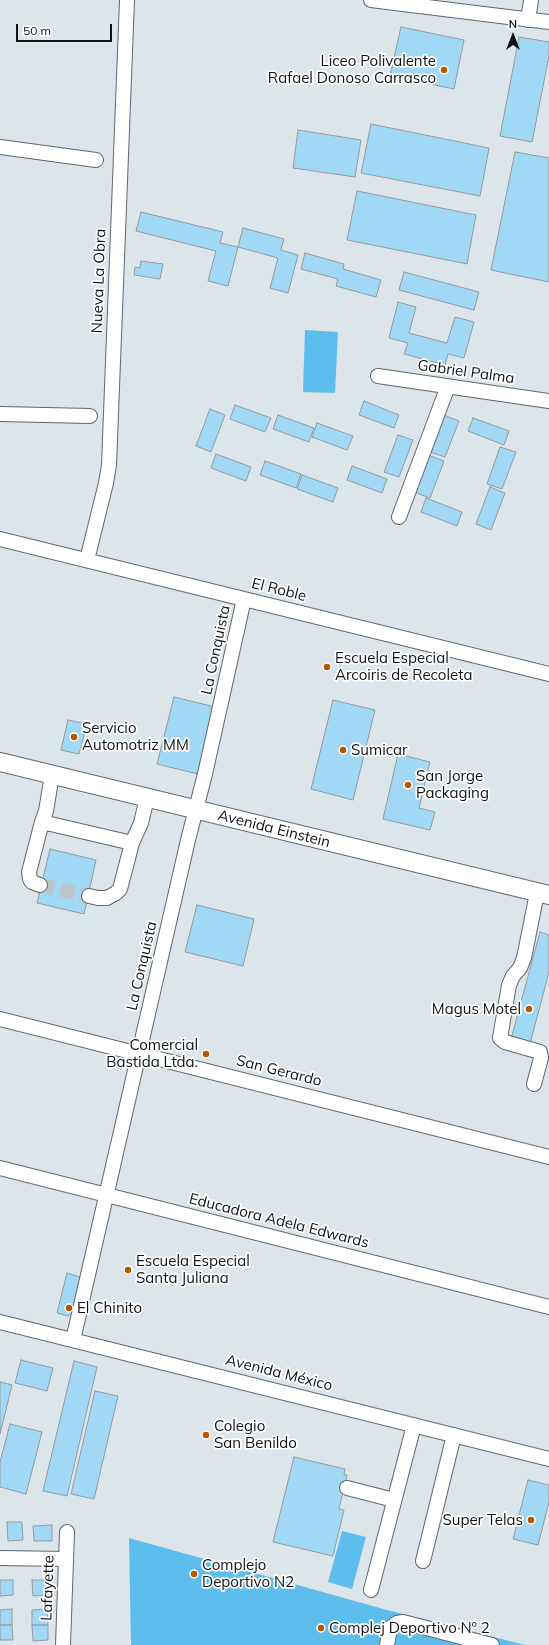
<!DOCTYPE html>
<html>
<head>
<meta charset="utf-8">
<style>
	body { margin:0 }
	#map { position:relative; width:549px; height:1645px; overflow:hidden; background:#dce5ea; font-family:Mulish,sans-serif }
	canvas { display:block }
	.north { position:absolute; left:493px; top:16px; width:40px; height:40px; -webkit-text-stroke:3px #fff; paint-order:stroke; rotate:0deg; font-size:11px; font-weight:700; line-height:16px; text-align:center; color:#0f1214 }
	.north::after { content:''; display:block; margin:auto; width:14px; height:18px; background:#0f1214; clip-path:polygon(50% 0,100% 100%,50% 72%,0 100%) }
	.scale { position:absolute; left:16px; top:24px; width:96px; height:18px; box-sizing:border-box; border:2px solid #0f1214; border-top:0; padding-left:5px; font-size:12px; line-height:14px; white-space:nowrap; color:#0f1214; -webkit-text-stroke:3px #fff; paint-order:stroke }
</style>
</head>
<body>
<div id="map">
<canvas width="549" height="1645"></canvas>
<div class="north">N</div>
<div class="scale">50 m</div>
</div>
<script>
const c = document.querySelector('canvas').getContext('2d');
c.lineJoin = 'round';
function fillPath(path, color) {
  c.fillStyle = color;
  c.fill(path, 'evenodd');
}
function poly(rows) {
  const path = new Path2D();
  for (const r of rows) {
    path.moveTo(r[0], r[1]);
    for (let i = 2; i < r.length; i += 2) path.lineTo(r[i], r[i + 1]);
  }
  return path;
}
function trace(path, color, width, dash) {
  c.strokeStyle = color;
  c.lineWidth = width;
  c.lineCap = dash ? 'butt' : 'round';
  c.setLineDash(dash || []);
  c.stroke(path);
}
function label(font, color, halo, rows, align = 'center') {
  c.font = font + ' Mulish,sans-serif';
  c.lineWidth = 3.5;
  c.setLineDash([]);
  c.textBaseline = 'middle';
  c.strokeStyle = halo;
  c.fillStyle = color;
  for (const [text, x, y, turn = 0] of rows) {
    c.save();
    c.translate(x, y);
    c.rotate((+turn || 0) * Math.PI / 180);
    c.textAlign = isNaN(turn) ? turn : align;
    if (halo) c.strokeText(text, 0, 0);
    c.fillText(text, 0, 0);
    c.restore();
  }
}
const green = poly([
	[305,330,338,332,335,393,303,392],
	[342,1531,366,1537,352,1589,328,1582],
	[129,1538,387,1610,525,1645,131,1645]
]);
const building = poly([
	[401,27,464,40,454,89,390,76,401,27],
	[519,37,549,42,549,56,532,142,500,136,519,37],
	[371,124,489,148,480,196,361,173,371,124],
	[298,130,361,140,355,177,293,168,298,130],
	[515,152,549,158,549,282,491,270,515,152],
	[357,191,476,215,467,264,347,240,357,191],
	[141,212,223,232,220,243,238,247,228,286,208,281,216,251,136,231,141,212],
	[243,228,284,239,281,250,298,255,288,293,270,288,278,258,238,247,243,228],
	[305,253,344,264,343,269,381,280,376,297,336,286,338,279,301,269,305,253],
	[141,261,163,264,160,279,134,275,135,267,140,268,141,261],
	[404,272,479,292,474,310,399,290,404,272],
	[398,302,416,307,409,333,447,343,455,317,474,322,464,358,448,354,445,365,404,354,408,343,389,338,398,302],
	[364,401,399,415,394,428,359,415,364,401],
	[235,405,271,418,265,432,230,419,235,405],
	[210,409,225,415,211,452,196,446,210,409],
	[278,415,314,428,309,442,273,429,278,415],
	[444,415,459,421,445,457,430,452,444,415],
	[473,418,509,431,504,445,468,431,473,418],
	[317,423,353,436,347,450,312,437,317,423],
	[398,435,413,440,399,477,384,472,398,435],
	[500,447,516,452,502,489,487,484,500,447],
	[216,454,251,467,246,481,211,468,216,454],
	[428,455,444,461,430,498,414,492,428,455],
	[265,461,301,474,296,488,260,475,265,461],
	[352,466,387,479,382,493,347,480,352,466],
	[302,475,338,488,333,502,297,489,302,475],
	[490,487,505,493,491,530,476,524,490,487],
	[426,498,462,512,457,526,421,512,426,498],
	[174,697,215,707,198,774,157,764,174,697],
	[333,700,375,710,353,800,311,789,333,700],
	[68,720,87,724,79,754,61,750,68,720],
	[398,754,430,762,419,808,435,812,430,830,383,819,398,754],
	[50,849,96,860,84,914,37,903,50,849],
	[197,905,254,919,243,966,185,952,197,905],
	[540,932,549,935,549,972,530,1044,511,1039,540,932],
	[67,1273,80,1277,72,1313,68,1316,57,1313,67,1273],
	[21,1360,53,1368,47,1391,15,1383,21,1360],
	[74,1361,97,1367,67,1496,43,1491,74,1361],
	[0,1382,12,1385,0,1434,0,1382],
	[95,1391,118,1396,94,1499,71,1494,95,1391],
	[10,1424,42,1432,26,1494,0,1487,0,1462,10,1424],
	[294,1457,345,1469,344,1475,347,1475,339,1509,344,1510,333,1556,273,1542,294,1457],
	[528,1480,549,1485,549,1502,538,1545,513,1539,528,1480],
	[7,1522,22,1522,23,1540,8,1541,7,1522],
	[52,1525,52,1541,34,1541,33,1526,52,1525],
	[0,1580,13,1580,13,1595,0,1596,0,1580],
	[32,1580,48,1580,48,1595,33,1596,32,1580],
	[12,1609,12,1625,0,1625,0,1610,12,1609],
	[47,1609,48,1625,32,1625,32,1610,47,1609],
	[0,1625,12,1625,13,1640,0,1640,0,1625],
	[32,1625,48,1625,48,1640,33,1641,32,1625]
]);
const minorTunnel = poly([
	[40,885,89,896]
]);
const minor = poly([
	[371,0,549,22],
	[528,20,531,0],
	[0,147,96,160],
	[378,376,549,401],
	[0,414,90,416],
	[399,517,448,386],
	[0,539,549,674],
	[87,560,106,483,109,465,127,0],
	[42,822,132,843],
	[40,885,32,882,30,879,29,872,42,822,46,811,52,775],
	[89,896,98,898,107,898,116,893,120,889,132,843,141,823,147,798],
	[0,1019,549,1157],
	[534,1084,541,1058,540,1052,505,1042,500,1038,509,985,513,976,520,968,524,958,537,893],
	[0,1168,549,1307],
	[0,1322,549,1459],
	[73,1340,188,840,205,774,244,599],
	[347,1488,394,1500],
	[0,1558,66,1559],
	[423,1561,454,1435],
	[371,1590,414,1425],
	[63,1645,67,1532],
	[387,1645,390,1628,397,1623,403,1622,492,1645]
]);
const major = poly([
	[0,762,549,895]
]);
const markers = [
	[444,70,4,"#b55802"],
	[327,667,4,"#b55802"],
	[74,737,4,"#b55802"],
	[343,750,4,"#b55802"],
	[408,785,4,"#b55802"],
	[529,1009,4,"#b55802"],
	[206,1054,4,"#b55802"],
	[128,1270,4,"#b55802"],
	[69,1308,4,"#b55802"],
	[206,1435,4,"#b55802"],
	[531,1520,4,"#b55802"],
	[194,1574,4,"#b55802"],
	[321,1628,4,"#b55802"]
];
const poiNames = [
	["Liceo Polivalente",436,61,"right"],
	["Rafael Donoso Carrasco",436,78,"right"],
	["Escuela Especial",335,658],
	["Arcoiris de Recoleta",335,675],
	["Servicio",82,728],
	["Automotriz MM",82,745],
	["Sumicar",351,750],
	["San Jorge",416,776],
	["Packaging",416,793],
	["Magus Motel",521,1009,"right"],
	["Comercial",198,1045,"right"],
	["Bastida Ltda.",198,1062,"right"],
	["Escuela Especial",136,1261],
	["Santa Juliana",136,1278],
	["El Chinito",77,1308],
	["Colegio",214,1426],
	["San Benildo",214,1443],
	["Super Telas",523,1520,"right"],
	["Complejo",202,1565],
	["Deportivo N2",202,1582],
	["Complej Deportivo Nº 2",329,1628]
];
const streetNames = [
	["Nueva La Obra",99,281,-88],
	["Gabriel Palma",466,372,8],
	["El Roble",279,590,14],
	["La Conquista",216,650,-78],
	["Avenida Einstein",274,829,14],
	["La Conquista",142,966,-77],
	["San Gerardo",279,1071,14],
	["Educadora Adela Edwards",279,1221,14],
	["Avenida México",279,1373,14],
	["Lafayette",48,1588,-88]
];
fillPath(green, '#5dbdec');
fillPath(building, '#a1d8f6');
trace(building, '#929ba0', 1);
trace(minorTunnel, '#bdc5ca', 14, [14, 7]);
trace(minor, '#60676c', 16);
trace(major, '#60676c', 20);
trace(minor, '#fff', 14);
trace(major, '#fff', 18);
for (const [x, y, r, color] of markers) {
  const dot = new Path2D();
  dot.arc(x, y, r, 0, 2 * Math.PI);
  c.fillStyle = color;
  c.fill(dot);
  trace(dot, '#fff', 1.5);
}
label('15px', '#0f1214', '#fff', poiNames, 'left');
label('15px', '#0f1214', '#fff', streetNames);
</script>
</body>
</html>
